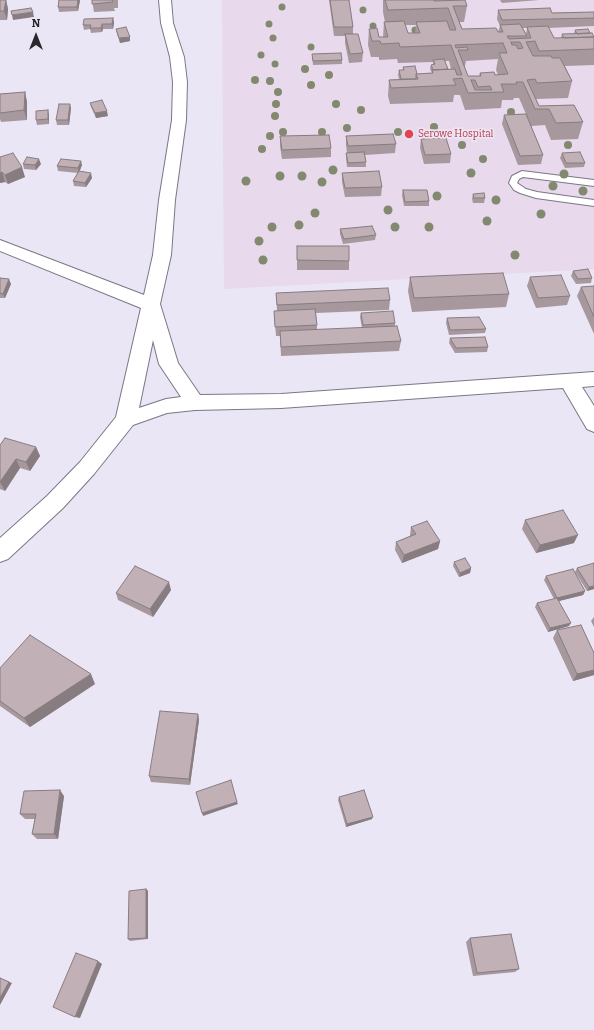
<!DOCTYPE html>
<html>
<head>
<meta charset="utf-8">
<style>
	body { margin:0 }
	#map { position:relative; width:594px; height:1030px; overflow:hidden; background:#ebe6f6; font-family:Bitter,serif }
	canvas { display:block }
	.north { position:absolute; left:16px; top:16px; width:40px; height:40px; -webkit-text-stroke:3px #ebe6f6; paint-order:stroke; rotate:0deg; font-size:11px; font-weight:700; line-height:16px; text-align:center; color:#29282d }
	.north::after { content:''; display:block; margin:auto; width:14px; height:18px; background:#29282d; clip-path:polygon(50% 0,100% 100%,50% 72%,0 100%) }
</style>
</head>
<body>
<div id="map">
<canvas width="594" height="1030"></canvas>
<div class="north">N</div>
</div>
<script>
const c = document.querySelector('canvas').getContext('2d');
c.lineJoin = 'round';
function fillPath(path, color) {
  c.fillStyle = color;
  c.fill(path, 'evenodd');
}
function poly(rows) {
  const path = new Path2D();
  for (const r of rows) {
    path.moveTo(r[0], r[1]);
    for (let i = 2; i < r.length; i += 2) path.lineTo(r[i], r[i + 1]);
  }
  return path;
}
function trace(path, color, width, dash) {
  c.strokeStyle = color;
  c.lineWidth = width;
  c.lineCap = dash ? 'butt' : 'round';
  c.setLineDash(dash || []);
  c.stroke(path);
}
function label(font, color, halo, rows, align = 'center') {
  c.font = font + ' Bitter,serif';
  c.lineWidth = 3.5;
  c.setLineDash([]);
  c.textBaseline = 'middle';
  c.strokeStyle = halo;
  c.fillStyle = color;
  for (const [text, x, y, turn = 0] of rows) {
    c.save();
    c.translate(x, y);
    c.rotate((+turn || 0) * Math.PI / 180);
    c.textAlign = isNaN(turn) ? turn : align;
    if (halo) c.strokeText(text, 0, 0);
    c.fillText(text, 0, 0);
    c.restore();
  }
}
const medical = poly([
	[222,0,594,0,594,269,224,289]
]);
const service = poly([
	[522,171,594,180,594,186,523,177,519,179,517,183,526,189,537,192,594,200,594,206,536,198,520,193,514,190,509,183,512,176,522,171]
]);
const minor = poly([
	[159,0,171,0,173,23,184,57,187,82,186,120,175,200,171,255,160,304,178,363,200,395,281,394,594,372,594,386,582,387,594,406,594,432,587,429,563,388,281,408,195,410,167,413,133,425,94,474,63,508,8,559,0,562,0,538,47,496,80,462,116,417,141,308,0,251,0,240,144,295,153,255,159,200,172,120,173,82,170,57,161,23,159,0],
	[153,340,159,364,181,397,166,399,139,408,153,340]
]);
const trees = [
	[282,7,3.5],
	[363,10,3.5],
	[269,24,3.5],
	[373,26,3.5],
	[415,30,3.5],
	[273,38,3.5],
	[311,47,3.5],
	[261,55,3.5],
	[275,64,3.5],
	[305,69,4],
	[329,75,4],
	[255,80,4],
	[270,81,4],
	[311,85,4],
	[278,92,4],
	[276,104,4],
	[336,104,4],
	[361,110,4],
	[511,112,4],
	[275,116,4],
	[434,127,4],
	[347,128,4],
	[283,132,4],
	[322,132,4],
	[398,132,4],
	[270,136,4],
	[462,145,4],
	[568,145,4],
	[262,149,4],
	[483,159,4],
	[333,170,4.5],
	[471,173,4.5],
	[564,174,4.5],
	[280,176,4.5],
	[302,176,4.5],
	[246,181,4.5],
	[322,182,4.5],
	[553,186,4.5],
	[583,191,4.5],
	[437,196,4.5],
	[496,200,4.5],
	[388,210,4.5],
	[315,213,4.5],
	[541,214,4.5],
	[487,221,4.5],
	[299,225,4.5],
	[272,227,4.5],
	[395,227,4.5],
	[429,227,4.5],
	[259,241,4.5],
	[515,255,4.5],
	[263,260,4.5]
];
const wall = poly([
	[0,0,6,0,8,9,7,20,0,20],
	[59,0,80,0,78,11,59,12,58,7],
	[92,0,118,0,118,8,114,8,115,11,94,12],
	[329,0,349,0,353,27,353,34,363,53,362,62,349,63,345,43,345,36,334,36],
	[383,0,472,0,465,0,467,6,464,22,459,22,462,29,498,32,500,26,497,19,498,10,552,13,594,12,594,26,548,28,554,38,561,38,562,34,574,34,575,30,590,33,594,37,594,65,565,66,572,81,568,98,536,99,539,106,574,105,583,122,578,139,551,140,545,125,531,126,543,155,541,164,518,165,502,124,504,115,526,114,519,98,514,98,513,100,502,100,501,108,465,110,460,95,454,95,453,102,390,104,388,96,389,80,399,79,398,75,399,70,403,70,403,67,417,74,432,73,430,69,431,65,433,65,433,62,398,63,397,59,379,60,379,57,371,57,368,45,369,29,379,37,383,37,384,22,385,22,383,12],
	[405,25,416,25,415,33,408,33],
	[523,28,527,28,526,34],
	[498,59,496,70,498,75,480,73,479,76,468,76,464,66,465,66,466,61],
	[445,61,449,61,451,69,448,69],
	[500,0,539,0,502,3],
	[113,18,114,23,113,29,103,29,102,32,91,33,90,29,84,30,83,25],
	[116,29,130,41,120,43,117,34],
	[312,54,342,60,342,64,313,65],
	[25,92,27,102,27,120,1,122,0,119,0,94],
	[90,103,108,116,96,118,91,107],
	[71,108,69,125,57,125,56,120],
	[49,115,49,124,37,125,36,120],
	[280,136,331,148,331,157,282,159,280,146],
	[346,136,396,144,395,153,365,155,366,162,366,167,347,167,346,158,346,153,347,153,346,145],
	[421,139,451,154,450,163,424,164,420,148],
	[562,153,585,163,584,167,565,168,560,158],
	[0,157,25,177,8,184,5,182,0,183],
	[23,164,41,164,36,170,24,169],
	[82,165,79,171,92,178,86,187,74,186,73,181,78,173,58,171,57,166],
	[342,173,382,187,381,196,345,197,342,182],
	[403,190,429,201,429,206,404,206,402,195],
	[473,194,485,198,484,203,473,203,472,199],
	[340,229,376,235,375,240,343,244,340,234],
	[297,246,349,261,349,270,297,270],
	[573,271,592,278,591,283,576,284,571,276],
	[410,277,509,294,506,307,412,312,408,291],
	[530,277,570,296,567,305,536,308,527,286],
	[0,278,11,284,5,298,0,298],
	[594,286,594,334,577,296,581,287],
	[276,293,390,300,389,310,316,313,317,325,317,330,362,328,360,317,361,313,395,323,395,326,401,341,399,351,281,356,280,336,276,336,274,311,277,311],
	[447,318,486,329,485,333,449,335,446,323],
	[450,338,488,347,487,352,455,353,449,343],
	[0,445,36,447,40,456,30,471,20,468,5,491,0,489],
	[525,520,574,543,536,553,522,529],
	[411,527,440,541,438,549,402,563,395,550,396,542,410,536,410,535],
	[454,562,471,568,470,573,459,577,453,566],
	[577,568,594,589,587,591,575,572],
	[546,576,585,591,583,595,559,601,569,626,548,632,535,607,537,603,554,599,544,580],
	[171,590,153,617,118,600,116,593],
	[594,617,594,627,591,621],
	[557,630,594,653,594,675,573,681,553,638],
	[0,668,95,684,30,727,0,706],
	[198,714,199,720,190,785,151,782,149,776],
	[64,796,58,839,37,839,32,834,35,819,25,819,20,814],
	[339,797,372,819,346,827,338,800],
	[146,889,148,891,148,939,130,941,128,939],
	[470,938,519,969,515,972,473,976,466,942]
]);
const shadedWall = poly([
	[6,0,8,9,7,20,4,11],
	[78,0,80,0,78,11,77,7],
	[33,12,34,17,13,20,12,15],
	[113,18,114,23,113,29,112,24],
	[102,24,103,29,102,32,101,28],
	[130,37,130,41,120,43,119,38],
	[25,92,27,102,27,120,24,110],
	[70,104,71,108,69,125,68,120],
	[48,110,49,115,49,124,48,119],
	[107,111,108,116,96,118,95,113],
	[39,159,41,164,36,170,35,165],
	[81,161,82,165,79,173,78,168],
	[22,167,25,177,8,184,5,175],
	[2,172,5,182,0,183,0,173],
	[91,173,92,178,86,187,85,183],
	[9,279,11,284,5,298,3,294],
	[36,447,40,456,30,471,26,462],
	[16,459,20,468,5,491,0,482],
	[578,535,574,543,536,553,540,545],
	[440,541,438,549,402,563,404,555],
	[471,568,470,573,459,577,460,573],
	[169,582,171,590,153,617,150,609],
	[594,586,594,589,587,591,589,587],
	[585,591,583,595,555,602,557,598],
	[571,623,569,626,548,632,550,628],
	[594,670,594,675,573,681,577,674],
	[91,674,95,684,30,727,24,718],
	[198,714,199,720,190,785,189,779],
	[60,790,64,796,58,839,54,834],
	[237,802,238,804,203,816,202,813],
	[373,817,372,819,346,827,347,824],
	[146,889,148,891,148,939,146,938],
	[98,961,102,964,80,1018,75,1017],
	[0,978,12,983,0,1005]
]);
const building = poly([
	[0,0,6,0,4,11,0,11,0,0],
	[59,0,78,0,77,7,58,7,59,0],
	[92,0,112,0,113,2,92,4,92,0],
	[330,0,349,0,353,27,334,27,330,0],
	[385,0,434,0,434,1,465,0,467,6,453,6,462,29,496,28,498,32,503,32,500,25,520,24,527,36,507,36,509,39,531,38,527,27,548,26,554,38,594,37,594,49,539,51,535,41,526,42,533,56,551,56,552,58,560,58,572,81,537,83,535,79,527,80,539,106,574,105,583,122,556,123,549,109,535,109,523,82,516,82,517,84,501,84,504,92,468,93,462,78,453,79,456,85,391,88,389,80,418,79,416,74,433,73,432,70,455,69,457,75,462,75,451,45,400,47,399,43,381,44,380,41,372,41,369,29,377,28,379,37,388,37,384,22,404,21,408,33,420,33,416,22,447,21,450,30,456,30,448,8,388,10,385,0],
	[511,42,520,42,523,48,518,49,516,45,512,45,511,42],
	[503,43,507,53,499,53,508,74,495,75,494,72,480,73,481,76,468,76,458,50,468,50,467,47,456,48,455,45,503,43],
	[471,80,475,80,478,87,490,86,492,90,475,90,471,80],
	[31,8,33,12,12,15,11,11,31,8],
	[550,8,552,13,594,12,594,18,502,20,498,10,550,8],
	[113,18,112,24,102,24,101,28,90,28,91,25,83,25,84,19,113,18],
	[126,27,130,37,119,38,116,29,126,27],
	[588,29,590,33,577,34,575,30,588,29],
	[592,33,594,37,564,38,562,34,592,33],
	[345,34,358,34,363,53,350,54,345,34],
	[341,53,342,60,313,61,312,54,341,53],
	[444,59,448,69,433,70,431,65,435,64,433,60,444,59],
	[415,66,417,74,416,74,416,79,401,79,399,70,404,70,403,67,415,66],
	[25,92,24,110,0,113,0,94,25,92],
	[102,100,107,111,95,113,90,103,102,100],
	[59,104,70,104,68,120,56,120,59,104],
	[48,110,48,119,36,120,36,111,48,110],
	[526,114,543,155,520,156,504,115,526,114],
	[393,134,396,144,348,146,346,136,393,134],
	[329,135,331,148,282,150,280,136,329,135],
	[446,138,451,154,425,155,421,139,446,138],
	[364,152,366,162,348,163,346,153,364,152],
	[580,152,585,163,566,163,562,153,580,152],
	[13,153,22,167,5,175,2,172,0,173,0,157,13,153],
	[27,157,39,159,35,165,23,164,27,157],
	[61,159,81,161,78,168,57,166,61,159],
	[79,171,91,173,85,183,73,181,79,171],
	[379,171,382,187,345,188,342,173,379,171],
	[403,190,427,190,429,201,405,202,403,190],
	[484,193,485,198,474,198,473,194,484,193],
	[372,226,376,235,344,239,340,229,372,226],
	[297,246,349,246,349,261,297,260,297,246],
	[588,269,592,278,578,279,573,271,588,269],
	[503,273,509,294,414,298,410,277,503,273],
	[561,275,570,296,538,298,530,277,561,275],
	[0,278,9,279,3,294,0,293,0,278],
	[594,286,594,317,581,287,594,286],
	[388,288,390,300,277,305,276,293,388,288],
	[315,309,317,325,275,327,274,311,315,309],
	[393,311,395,323,363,325,361,313,393,311],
	[479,317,486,329,450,330,447,318,479,317],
	[397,326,401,341,281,347,280,331,397,326],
	[485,337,488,347,456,348,450,338,485,337],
	[5,438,36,447,26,462,16,459,0,482,0,445,5,438],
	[563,510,578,535,540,545,525,520,563,510],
	[427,521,440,541,404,555,396,542,416,534,411,527,427,521],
	[465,558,471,568,460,573,454,562,465,558],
	[594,563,594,586,589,587,577,568,594,563],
	[135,566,169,582,150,609,116,593,135,566],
	[573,569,585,591,557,598,546,576,573,569],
	[557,598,571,623,550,628,537,603,557,598],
	[581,625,594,653,594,670,577,674,557,630,581,625],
	[30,635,91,674,24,718,0,701,0,668,30,635],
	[160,711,198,714,189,779,149,776,160,711],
	[231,780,237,802,202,813,196,792,231,780],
	[60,790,54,834,32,834,36,814,20,814,24,791,60,790],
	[364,790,373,817,347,824,339,797,364,790],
	[146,889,146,938,128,939,129,891,146,889],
	[511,934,519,969,477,973,470,938,511,934],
	[76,953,98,961,75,1017,53,1007,76,953],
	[0,978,9,982,0,998,0,978]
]);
const markers = [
	[409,134,5,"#e0444e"]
];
const farHealthnames = [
	["Serowe Hospital",418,134]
];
fillPath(medical, '#e8d9ed');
trace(service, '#7b7784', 2);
trace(minor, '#7b7784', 2);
fillPath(service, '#fff');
fillPath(minor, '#fff');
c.fillStyle = '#82896f';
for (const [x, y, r] of trees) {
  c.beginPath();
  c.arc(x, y, r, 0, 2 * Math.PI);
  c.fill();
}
fillPath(wall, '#a6989d');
fillPath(shadedWall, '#877c80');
fillPath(building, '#c1b1b7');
trace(building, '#877c80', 1);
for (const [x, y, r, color] of markers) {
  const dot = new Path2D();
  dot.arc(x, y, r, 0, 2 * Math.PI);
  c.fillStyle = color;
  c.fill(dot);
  trace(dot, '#ebe6f6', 1.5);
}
label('10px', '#be3a42', '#ebe6f6', farHealthnames, 'left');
</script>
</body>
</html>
